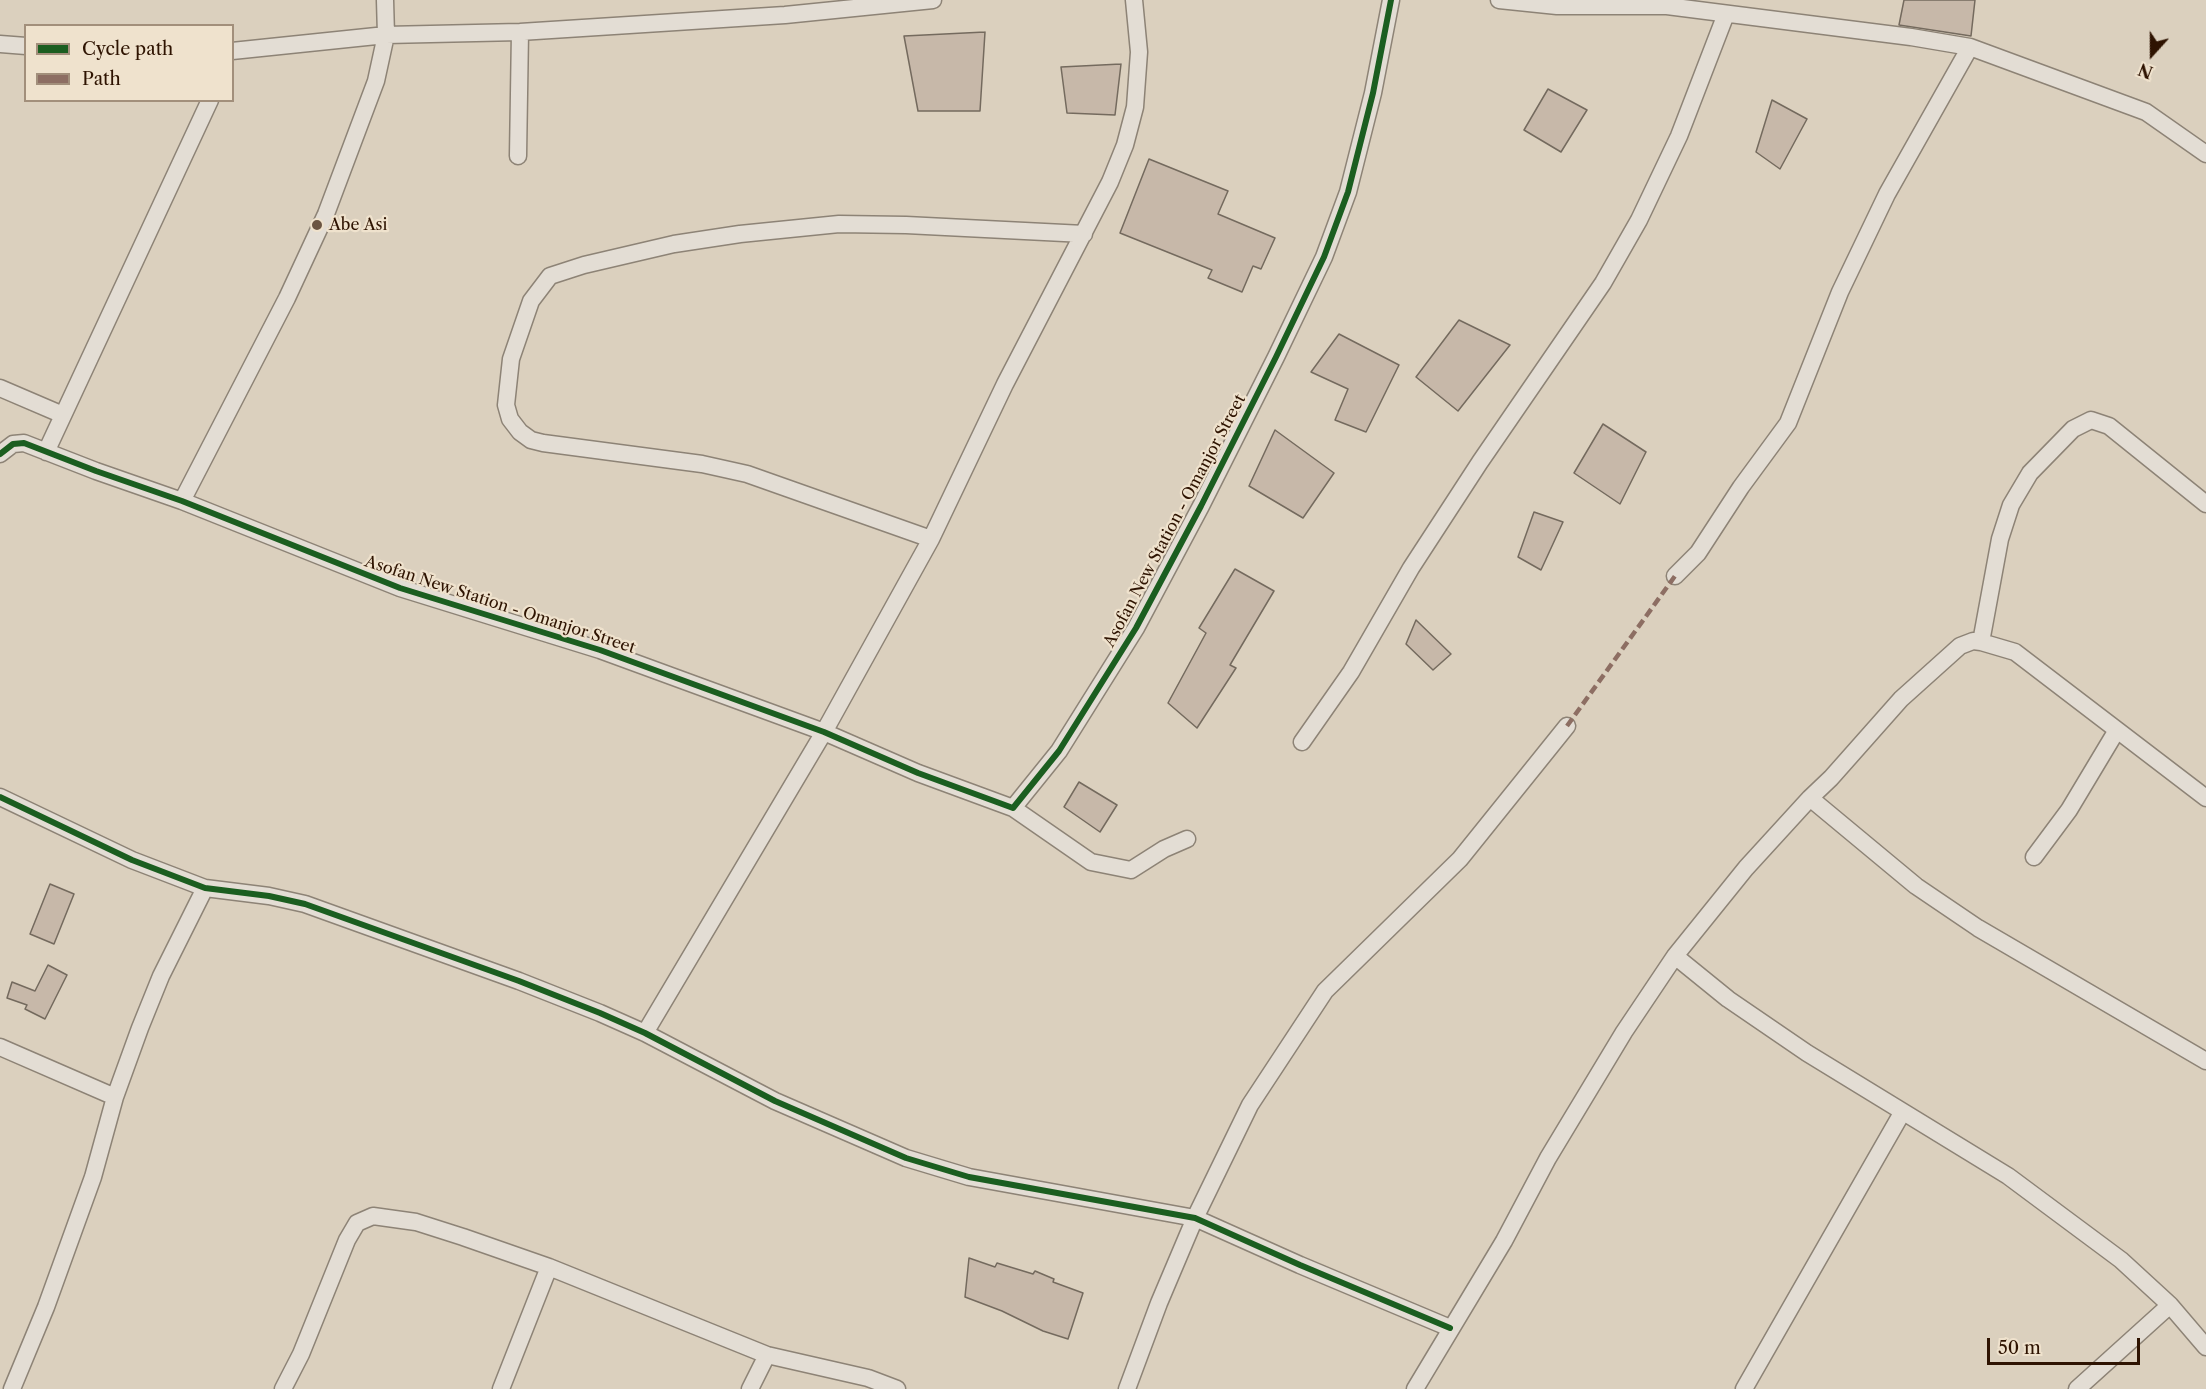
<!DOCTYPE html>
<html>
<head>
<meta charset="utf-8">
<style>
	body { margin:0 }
	#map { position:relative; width:2206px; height:1389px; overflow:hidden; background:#dbd0be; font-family:"Libre Caslon Text",serif }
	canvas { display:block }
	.legend { position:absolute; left:24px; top:24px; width:210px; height:78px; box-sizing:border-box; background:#efe2cd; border:2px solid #a28f7b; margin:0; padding:8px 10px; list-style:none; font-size:18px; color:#2e1301 }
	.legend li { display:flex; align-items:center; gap:12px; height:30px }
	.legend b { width:30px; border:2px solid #a28f7b }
	.north { position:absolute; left:2122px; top:24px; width:60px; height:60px; -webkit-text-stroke:4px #efe2cd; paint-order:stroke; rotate:201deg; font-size:16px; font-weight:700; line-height:24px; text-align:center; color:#2e1301 }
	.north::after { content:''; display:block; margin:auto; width:21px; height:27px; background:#2e1301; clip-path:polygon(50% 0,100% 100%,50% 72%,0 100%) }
	.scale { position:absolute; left:1987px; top:1338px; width:153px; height:27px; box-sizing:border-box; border:3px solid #2e1301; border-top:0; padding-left:8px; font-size:18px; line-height:21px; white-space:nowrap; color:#2e1301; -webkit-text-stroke:4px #efe2cd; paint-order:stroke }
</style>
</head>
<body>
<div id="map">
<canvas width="2206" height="1389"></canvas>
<ul class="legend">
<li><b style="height:8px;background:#1b5e20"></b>Cycle path</li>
<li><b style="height:8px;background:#8d6e63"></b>Path</li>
</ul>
<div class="north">N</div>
<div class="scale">50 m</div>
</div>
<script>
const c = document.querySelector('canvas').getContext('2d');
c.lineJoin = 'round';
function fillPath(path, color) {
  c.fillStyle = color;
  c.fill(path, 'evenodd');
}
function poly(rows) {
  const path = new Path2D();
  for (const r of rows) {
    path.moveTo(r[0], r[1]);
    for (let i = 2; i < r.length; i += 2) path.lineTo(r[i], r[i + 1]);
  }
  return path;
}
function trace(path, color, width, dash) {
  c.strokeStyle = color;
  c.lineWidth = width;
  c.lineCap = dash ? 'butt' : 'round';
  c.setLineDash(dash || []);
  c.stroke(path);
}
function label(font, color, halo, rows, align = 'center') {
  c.font = font + ' "Libre Caslon Text",serif';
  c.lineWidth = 4.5;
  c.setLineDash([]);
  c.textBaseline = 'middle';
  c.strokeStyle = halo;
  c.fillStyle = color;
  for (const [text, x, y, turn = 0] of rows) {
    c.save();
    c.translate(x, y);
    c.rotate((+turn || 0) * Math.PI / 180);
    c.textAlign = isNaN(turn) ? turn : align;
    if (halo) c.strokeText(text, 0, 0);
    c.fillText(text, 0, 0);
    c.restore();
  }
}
const building = poly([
	[1904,0,1975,0,1971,36,1899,25,1904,0],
	[985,32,980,111,918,111,904,36,985,32],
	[1121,64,1115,115,1067,113,1061,67,1121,64],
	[1548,89,1587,110,1561,152,1524,130,1548,89],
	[1772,100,1807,119,1780,169,1756,152,1772,100],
	[1149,159,1228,191,1218,214,1275,238,1261,269,1253,266,1242,292,1208,278,1212,270,1120,233,1149,159],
	[1459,320,1510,345,1458,411,1416,377,1459,320],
	[1339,334,1399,365,1366,432,1335,420,1348,389,1311,372,1339,334],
	[1603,424,1646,452,1620,504,1574,473,1603,424],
	[1275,430,1334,473,1303,518,1249,486,1275,430],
	[1534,512,1563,522,1541,570,1518,557,1534,512],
	[1235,569,1274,591,1230,665,1236,668,1197,728,1168,703,1206,633,1199,628,1235,569],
	[1416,620,1451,654,1433,670,1406,644,1416,620],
	[1079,782,1117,805,1100,832,1064,807,1079,782],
	[50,884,74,894,54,944,30,934,50,884],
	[48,965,67,975,45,1019,25,1009,27,1005,7,998,12,982,35,991,48,965],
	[969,1258,995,1267,997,1263,1033,1274,1035,1271,1054,1279,1053,1282,1083,1293,1068,1339,1043,1331,1002,1311,965,1297,969,1258]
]);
const street = poly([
	[1499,0,1557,6,1667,6,1911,37,1970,47,2146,112,2206,154],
	[0,44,26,46],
	[232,51,386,35,520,32,785,15,933,0],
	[518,156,520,32],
	[0,388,63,415],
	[46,452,210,100],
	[0,454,13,444,24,443,96,471,182,501,400,588,600,650,824,732,918,773,1013,808,1059,751,1136,628,1201,506,1276,357,1324,257,1348,192,1373,93,1391,0],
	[182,501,287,298,326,214,376,81,386,35,385,0],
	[931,539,747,474,702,464,543,443,531,440,520,432,510,419,506,405,511,359,531,301,550,276,584,265,674,244,740,234,839,224,906,225,1084,234],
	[1675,576,1698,553,1741,487,1788,423,1840,292,1887,194,1970,47],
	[1981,642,2000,539,2011,505,2030,473,2073,429,2091,420,2109,426,2206,504],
	[1302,742,1351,672,1411,568,1480,462,1603,283,1639,220,1679,136,1726,14],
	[0,797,132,860,205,888,269,896,305,904,519,981,600,1013,645,1033,775,1101,906,1158,969,1177,1195,1218,1300,1265,1450,1328],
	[1810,798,1916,886,1978,928,2206,1061],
	[1013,808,1091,862,1131,870,1164,849,1187,839],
	[2034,857,2069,810,2117,730],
	[1675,956,1728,999,1807,1053,2008,1176,2121,1260,2170,1305,2206,1347],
	[645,1033,824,732,931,539,1005,384,1110,182,1125,145,1135,107,1139,52,1134,0],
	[0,1047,115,1097],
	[12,1389,46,1307,93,1177,115,1097,140,1028,161,976,205,888],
	[283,1389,301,1354,347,1240,357,1223,373,1216,416,1222,463,1237,549,1267,767,1355,868,1378,897,1389],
	[501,1389,549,1267],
	[750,1389,767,1355],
	[1127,1389,1159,1303,1195,1218,1250,1105,1325,991,1460,859,1567,726],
	[1415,1389,1504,1241,1548,1158,1624,1032,1675,956,1746,868,1810,798,1831,778,1901,699,1960,646,1973,641,1981,642,2015,652,2206,798],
	[1744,1389,1902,1113],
	[2077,1389,2170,1305]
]);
const quiet = poly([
	[1567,726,1675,576]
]);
const cycleway = poly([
	[0,454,13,444,24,443,96,471,182,501,400,588,600,650,824,732,918,773,1013,808,1059,751,1136,628,1201,506,1276,357,1324,257,1348,192,1373,93,1391,0],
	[0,797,132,860,205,888,269,896,305,904,519,981,600,1013,645,1033,775,1101,906,1158,969,1177,1195,1218,1300,1265,1450,1328]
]);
const markers = [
	[317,225,6,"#6b5543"]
];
const poiNames = [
	["Abe Asi",329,225]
];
const streetNames = [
	["Asofan New Station - Omanjor Street",1175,521,-62],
	["Asofan New Station - Omanjor Street",500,605,18]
];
fillPath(building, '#c7b8a9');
trace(building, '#746a5e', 1.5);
trace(street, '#8d8376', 19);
trace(street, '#e3ddd4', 16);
trace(quiet, '#8d6e63', 4.5, [9, 4.5]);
trace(cycleway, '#1b5e20', 6);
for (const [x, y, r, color] of markers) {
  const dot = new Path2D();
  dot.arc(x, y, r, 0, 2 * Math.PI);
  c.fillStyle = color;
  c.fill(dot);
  trace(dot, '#efe2cd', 2);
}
label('16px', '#2e1301', '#efe2cd', poiNames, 'left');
label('16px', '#2e1301', '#efe2cd', streetNames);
</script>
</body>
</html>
